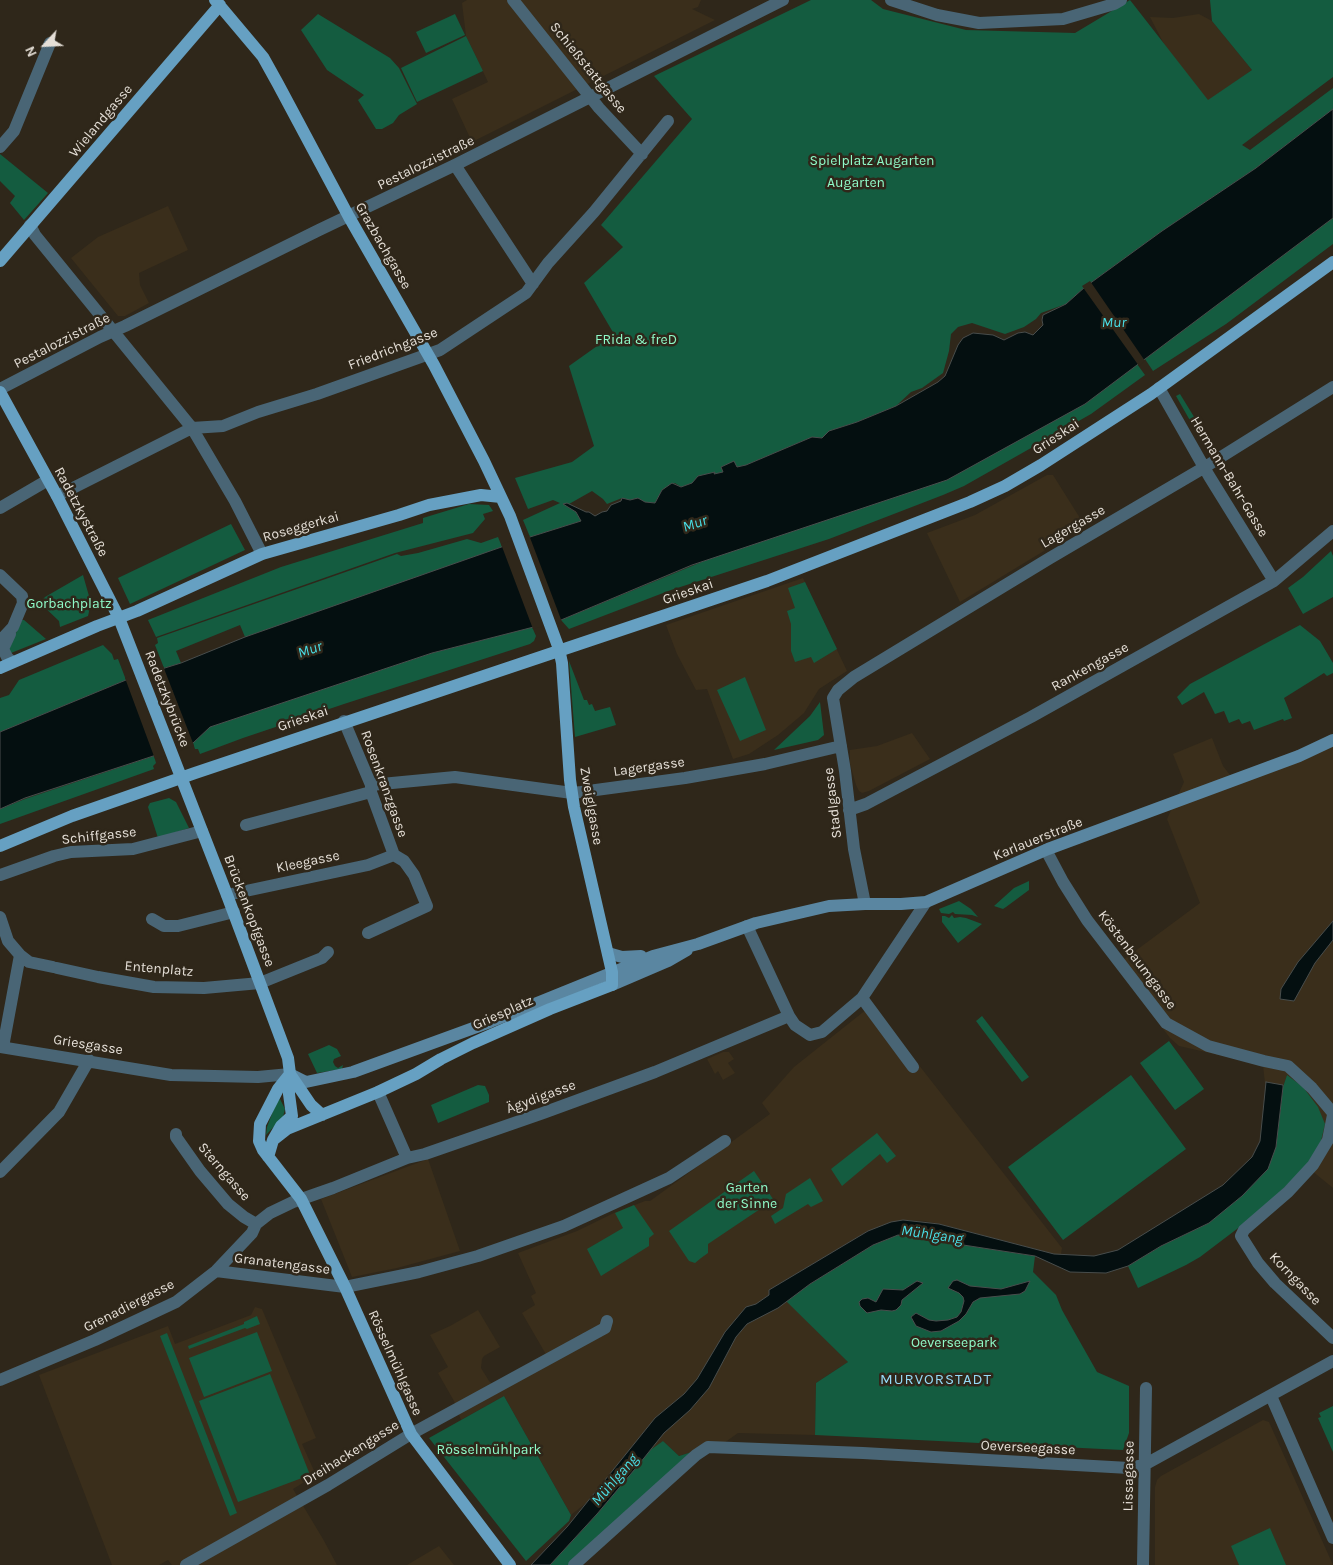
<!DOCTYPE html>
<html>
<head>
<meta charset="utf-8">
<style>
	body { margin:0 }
	#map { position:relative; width:1333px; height:1565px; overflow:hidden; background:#2f271a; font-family:Karla,sans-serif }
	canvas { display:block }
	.north { position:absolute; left:20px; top:20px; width:50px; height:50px; -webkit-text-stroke:4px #2f271a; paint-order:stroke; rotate:245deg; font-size:14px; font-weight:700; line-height:20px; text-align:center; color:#e5dfd7 }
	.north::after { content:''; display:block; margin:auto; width:18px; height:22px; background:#e5dfd7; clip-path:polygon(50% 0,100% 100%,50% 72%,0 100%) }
</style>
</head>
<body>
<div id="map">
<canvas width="1333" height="1565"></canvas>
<div class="north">N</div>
</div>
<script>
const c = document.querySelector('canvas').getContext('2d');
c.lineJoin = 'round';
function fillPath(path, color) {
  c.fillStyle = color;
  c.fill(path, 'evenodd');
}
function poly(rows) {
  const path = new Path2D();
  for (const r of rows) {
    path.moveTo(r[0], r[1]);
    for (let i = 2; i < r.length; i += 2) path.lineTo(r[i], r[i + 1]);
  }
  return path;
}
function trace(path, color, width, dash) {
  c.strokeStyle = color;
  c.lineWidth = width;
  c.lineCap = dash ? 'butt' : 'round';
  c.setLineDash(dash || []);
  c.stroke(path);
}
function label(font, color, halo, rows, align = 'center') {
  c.font = font + ' Karla,sans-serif';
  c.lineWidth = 5;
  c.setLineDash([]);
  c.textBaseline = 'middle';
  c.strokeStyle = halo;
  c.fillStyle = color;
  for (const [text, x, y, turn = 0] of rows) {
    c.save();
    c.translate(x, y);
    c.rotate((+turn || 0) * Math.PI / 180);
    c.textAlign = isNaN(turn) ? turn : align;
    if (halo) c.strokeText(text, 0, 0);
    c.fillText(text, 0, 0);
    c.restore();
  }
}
const built = poly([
	[467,0,701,0,698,7,692,9,715,20,472,142,452,99,488,82,466,36,462,3],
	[1199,14,1212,21,1252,70,1208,101,1165,46,1150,17,1173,18],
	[168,206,188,250,139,273,140,285,149,303,125,316,118,316,71,258,98,237],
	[1047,475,1053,475,1085,526,960,602,927,533,975,515],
	[803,578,847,671,819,689,804,713,778,735,749,754,733,759,707,689,696,690,677,654,666,625],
	[912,733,930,759,869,791,862,793,859,791,856,785,850,764,850,750,877,746],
	[1212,738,1223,766,1234,780,1333,740,1333,1188,1306,1166,1287,1075,1283,1087,1265,1084,1263,1065,1179,1046,1170,1038,1115,966,1200,903,1167,819,1184,782,1173,754],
	[867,1009,911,1055,1062,1248,1061,1254,1054,1254,940,1224,925,1221,903,1220,868,1231,770,1290,789,1303,848,1362,816,1383,815,1435,738,1433,724,1443,679,1456,663,1441,571,1515,504,1396,461,1420,454,1401,438,1373,448,1367,430,1335,450,1326,478,1310,500,1347,484,1356,482,1359,481,1368,489,1381,500,1391,551,1363,522,1313,535,1305,531,1296,536,1293,518,1253,577,1231,614,1213,645,1201,650,1201,770,1114,762,1103,794,1067],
	[723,1052,729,1052,734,1059,728,1063,735,1073,723,1080,718,1071,715,1074,707,1059],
	[428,1159,460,1251,397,1268,352,1277,321,1199],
	[255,1307,262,1309,316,1438,302,1444,316,1475,293,1489,323,1539,337,1565,172,1565,168,1560,159,1565,112,1565,39,1375,168,1326,175,1344,251,1315],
	[1263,1420,1269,1422,1333,1565,1155,1565,1155,1487,1157,1480,1161,1476],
	[439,1546,454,1565,407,1565]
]);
const green = poly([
	[811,0,871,0,883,9,966,30,1075,33,1130,0,1208,100,1252,70,1212,21,1210,0,1333,0,1333,77,1242,145,1250,150,1333,88,1333,109,1256,168,1162,231,1085,287,1066,304,1041,313,1036,319,1024,327,1005,334,972,323,958,327,951,334,949,351,943,373,922,388,911,392,896,406,857,422,829,431,822,438,812,437,746,465,737,467,733,462,721,467,723,472,696,479,692,483,681,487,675,483,662,490,655,503,645,502,637,498,630,500,622,498,607,504,603,499,592,491,569,504,563,504,576,512,581,521,530,537,523,520,560,503,553,500,528,509,515,478,572,462,594,446,569,366,614,334,584,283,623,247,601,225,692,119,654,76],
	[318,14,390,58,399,68,417,104,399,115,393,123,382,129,376,129,358,100,364,95,327,70,301,30],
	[455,14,465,35,426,53,416,32],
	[466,36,483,71,417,102,401,68],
	[0,154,48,193,24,220,10,203,15,196,0,181],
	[1333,218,1333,244,1226,324,1153,371,1145,359],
	[1137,364,1145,375,1091,414,964,486,943,495,829,539,671,590,569,629,561,620,1085,404],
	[1180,394,1212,446,1210,448,1204,445,1176,396],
	[469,504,489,505,493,511,483,514,485,519,473,533,395,553,156,637,148,620,281,567,423,523,423,518],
	[231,524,245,550,130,604,118,578],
	[498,537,502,547,309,616,245,637,240,625,176,651,181,663,164,668,155,645,158,643,157,638,397,554,401,556,418,553,467,539,481,543],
	[1331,551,1333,556,1333,597,1303,614,1288,588,1303,577],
	[83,575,91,603,88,616,60,627,59,621,40,603,45,597],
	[805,582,837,649,814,663,811,657,795,662,791,651,791,624,787,611,795,608,788,588],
	[22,620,24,620,46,639,11,653,9,648],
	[1300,625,1320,641,1333,663,1333,673,1327,676,1324,673,1284,698,1292,718,1284,721,1283,719,1254,730,1250,721,1242,724,1239,719,1229,723,1224,711,1215,714,1204,692,1182,705,1177,697,1190,684],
	[532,627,536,636,534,641,530,644,344,704,243,738,200,754,198,749,195,749,193,743,209,727,432,653],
	[103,645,112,654,114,660,118,659,126,680,0,732,0,698,9,695,19,680],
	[569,661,584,700,587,700,589,705,592,704,595,711,610,707,616,725,575,737],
	[745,677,766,730,740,741,717,690],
	[820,702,824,735,818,740,774,750,810,716],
	[154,756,156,763,153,766,154,769,0,824,0,809,25,799],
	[169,798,176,802,189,828,158,838,148,807,150,803],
	[1029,881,1029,890,1006,907,1003,909,994,906,1014,888],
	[959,901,971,909,978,917,972,915,955,914,953,912,949,914,941,913,939,909],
	[952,915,954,918,960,917,966,918,982,924,958,943,942,922,942,916,945,916,949,918],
	[982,1016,1029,1077,1022,1082,976,1021],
	[1169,1041,1204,1089,1175,1110,1140,1063],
	[329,1045,337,1049,341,1056,334,1059,333,1062,335,1066,338,1068,343,1065,342,1069,317,1073,308,1054],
	[1131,1075,1186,1149,1063,1240,1008,1167],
	[1287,1075,1303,1087,1318,1107,1325,1124,1320,1145,1306,1166,1262,1210,1200,1257,1186,1265,1138,1288,1128,1266,1161,1246,1209,1223,1276,1147,1283,1087],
	[478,1085,485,1086,489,1095,489,1102,438,1123,431,1105],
	[280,1099,285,1109,283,1117,266,1135,267,1127,276,1103],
	[877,1133,896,1156,887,1163,880,1154,842,1186,831,1169],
	[754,1171,773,1199,772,1201,708,1244,708,1253,701,1258,695,1263,689,1261,669,1231],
	[810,1178,823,1201,811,1207,808,1204,775,1224,771,1216,783,1208,786,1194],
	[634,1205,654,1234,649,1238,649,1246,601,1276,587,1249,623,1228,615,1213],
	[898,1235,1035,1256,1033,1272,1056,1295,1062,1310,1097,1372,1129,1386,1129,1433,1123,1450,815,1435,816,1383,848,1362,786,1301,810,1284,873,1245],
	[257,1316,260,1324,247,1329,245,1328,189,1349,188,1346,244,1324,244,1322],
	[257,1332,272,1371,204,1397,189,1358],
	[167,1333,237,1513,230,1516,160,1336],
	[270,1374,310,1475,238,1502,199,1401],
	[504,1396,571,1515,569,1521,526,1561,429,1438],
	[1333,1406,1333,1452,1318,1418,1321,1417,1319,1413],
	[663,1441,679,1456,695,1451,571,1565,550,1565,597,1514,649,1451],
	[1270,1528,1286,1565,1239,1565,1231,1546]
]);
const water = poly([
	[1333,109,1333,218,1085,404,947,480,692,565,561,620,432,653,210,727,193,743,25,798,0,809,0,732,126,680,181,663,245,637,530,537,581,521,576,512,563,504,567,503,586,512,589,512,595,516,602,512,607,511,611,505,621,501,622,498,630,500,638,498,645,502,655,503,662,490,672,483,681,487,692,483,698,476,715,472,714,474,723,472,721,467,734,461,737,467,746,465,812,437,822,438,829,431,857,422,896,406,938,382,945,376,958,345,963,338,973,333,993,335,1004,340,1018,333,1025,332,1033,335,1043,325,1042,320,1043,315,1066,304,1085,287,1162,231,1256,168,1333,109],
	[1333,921,1333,940,1315,963,1294,1001,1280,999,1281,989,1298,962,1333,921],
	[1266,1082,1283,1085,1283,1087,1276,1147,1268,1169,1242,1196,1209,1223,1161,1246,1128,1266,1106,1273,1070,1272,1035,1256,898,1235,873,1245,810,1284,778,1308,747,1324,736,1337,709,1388,690,1410,664,1433,640,1463,597,1514,550,1565,531,1565,567,1527,655,1418,684,1394,697,1379,725,1332,746,1307,756,1304,769,1295,769,1290,868,1231,891,1222,903,1220,939,1224,1054,1254,1094,1256,1118,1250,1223,1185,1252,1157,1260,1141,1266,1082],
	[957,1280,970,1286,1001,1289,1030,1281,1025,1291,1020,1294,980,1298,973,1302,966,1314,959,1321,941,1331,931,1332,916,1326,911,1317,916,1313,929,1320,936,1321,948,1320,957,1317,961,1312,964,1301,963,1297,959,1293,948,1288,953,1281,957,1280],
	[917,1281,923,1283,902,1300,901,1305,896,1310,892,1311,881,1310,867,1313,860,1306,859,1302,862,1299,868,1298,876,1302,883,1289,903,1290,917,1281]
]);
const pier = poly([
	[1090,281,1145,361,1139,366,1082,286],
	[529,535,562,622,533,629,501,544],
	[163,666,193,743,194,746,185,749,155,668],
	[153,669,183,750,155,759,125,678]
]);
const street = poly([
	[513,0,599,108,642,154],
	[891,0,937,15,979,23,1063,19,1114,4,1121,0],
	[0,147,14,131,50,43],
	[455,165,533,284],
	[30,225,35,235,192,428,235,501,262,554],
	[1159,388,1209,476,1274,581],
	[0,389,100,337,125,326,319,230,455,165,783,0],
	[57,496,192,428,223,426,258,412,317,394,440,350,526,293,548,263,594,212,668,121],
	[0,508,48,480],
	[0,575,22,596,23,603,13,627,0,641],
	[10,634,3,649,7,657,12,662],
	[344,721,371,785,371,792,394,855,404,861,414,875,427,906,368,933],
	[371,785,455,777,572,793,581,792,685,778,765,764,841,746],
	[849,810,866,804,1031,717,1274,581,1333,531],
	[246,825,371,792],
	[1046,850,1063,882,1087,920,1166,1023,1208,1046,1264,1061,1288,1066,1312,1088,1333,1113],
	[0,875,54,856,71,852,133,849,202,831],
	[227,895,368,865,394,855],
	[865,904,854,849,845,771,833,698,838,690,854,677,1050,558,1205,467,1333,387],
	[0,917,8,941,20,955,29,962,53,967],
	[152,919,164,926,178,926,234,912],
	[747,926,789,1016,795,1025,810,1035,822,1032,862,998,926,902],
	[57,968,98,977,154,987,204,988,260,983,322,958,328,952],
	[862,998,913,1067],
	[0,1047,171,1075,258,1077,290,1074],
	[3,1047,20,955],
	[378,1092,407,1158],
	[1333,1115,1328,1140,1313,1165,1288,1192,1244,1230,1241,1236,1258,1263,1275,1283,1333,1338],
	[176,1134,176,1137,200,1171,228,1204,244,1217,256,1224],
	[0,1172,59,1112,89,1060],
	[216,1271,345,1287,419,1272,478,1256,564,1226,669,1178,725,1141],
	[0,1380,95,1340,176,1302,216,1271,252,1233,256,1224,270,1213,293,1202,333,1188,407,1158,425,1154,543,1113,655,1072,789,1016],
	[1271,1396,1333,1538],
	[186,1565,328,1485,411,1434,605,1328,607,1321],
	[574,1565,696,1455,708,1447,863,1453,1129,1468,1144,1465,1333,1361],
	[1143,1565,1146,1388]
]);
const secondary = poly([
	[608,953,622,957,641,956],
	[612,985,668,961,687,950],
	[290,1074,306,1082,353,1072,490,1022,653,956,698,944,756,923,829,906,865,904,901,904,926,902,1048,849,1299,756,1333,740]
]);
const primary = poly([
	[215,0,263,57,278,84,349,217,434,365,484,461,510,516,559,649,562,663,570,780,574,807,612,972,612,985,550,1009,473,1043,441,1059,416,1074,378,1092,287,1129,273,1140],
	[0,261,220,5],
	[0,392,57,496,119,618,227,895,288,1058,290,1074,289,1094,292,1116,281,1126,273,1140,268,1157],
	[0,668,97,626,137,611,262,554,399,515,429,505,481,495,501,497],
	[0,846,72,816,195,773,767,581,970,502,1005,486,1041,465,1151,394,1333,262],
	[290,1074,278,1089,260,1124,259,1141,263,1150,301,1199,345,1287,411,1434,510,1565],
	[290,1074,311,1105,322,1115]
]);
const streetNames = [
	["Schießstattgasse",588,68,51],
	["Wielandgasse",101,121,-50],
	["Pestalozzistraße",426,163,-26],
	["Grazbachgasse",383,246,60],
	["Pestalozzistraße",62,341,-27],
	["Friedrichgasse",393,349,-21],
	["Grieskai",1056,437,-33],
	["Hermann-Bahr-Gasse",1229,477,59],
	["Radetzkystraße",81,512,62],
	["Roseggerkai",301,527,-16],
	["Lagergasse",1073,527,-30],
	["Grieskai",688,592,-19],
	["Rankengasse",1090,667,-29],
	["Radetzkybrücke",167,699,69],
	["Grieskai",303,719,-19],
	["Lagergasse",649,767,-8],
	["Rosenkranzgasse",384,784,70],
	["Stadlgasse",833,803,-97],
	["Zweiglgasse",591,806,80],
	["Schiffgasse",99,836,-6],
	["Karlauerstraße",1038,839,-22],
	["Kleegasse",308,862,-12],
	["Brückenkopfgasse",249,911,69],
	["Köstenbaumgasse",1137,960,53],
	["Entenplatz",159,969,5],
	["Griesplatz",503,1013,-24],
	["Griesgasse",88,1045,9],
	["Ägydigasse",541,1097,-20],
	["Sterngasse",224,1172,49],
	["Granatengasse",282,1264,7],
	["Korngasse",1295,1279,46],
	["Grenadiergasse",129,1306,-27],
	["Rösselmühlgasse",395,1363,66],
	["Oeverseegasse",1028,1448,3],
	["Dreihackengasse",351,1453,-32],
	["Lissagasse",1129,1476,-89]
];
const parkNames = [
	["Spielplatz Augarten",872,161],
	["Augarten",856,183],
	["FRida & freD",636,340],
	["Gorbachplatz",69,604],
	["Garten",747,1188],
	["der Sinne",747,1204],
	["Oeverseepark",954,1343],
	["Rösselmühlpark",489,1450]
];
const waterNames = [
	["Mur",1114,323],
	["Mur",695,524,-18],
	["Mur",310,650,-18],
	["Mühlgang",932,1235,8],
	["Mühlgang",615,1480,-49]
];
const neighbourhoodNames = [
	["MURVORSTADT",936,1380]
];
fillPath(built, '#3a2e1b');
fillPath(green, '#145c40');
fillPath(water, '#040f10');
trace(water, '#484d4c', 1);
fillPath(pier, '#2f271a');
trace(street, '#496575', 12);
trace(secondary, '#5a86a1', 12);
trace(primary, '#66a0c2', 12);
label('14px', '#e5dfd7', '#2f271a', streetNames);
label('14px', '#8ffac8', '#2f271a', parkNames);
label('italic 15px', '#49dee6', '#2f271a', waterNames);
c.letterSpacing = '1px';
label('15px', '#95dbf7', '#2f271a', neighbourhoodNames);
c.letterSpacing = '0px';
</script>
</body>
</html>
